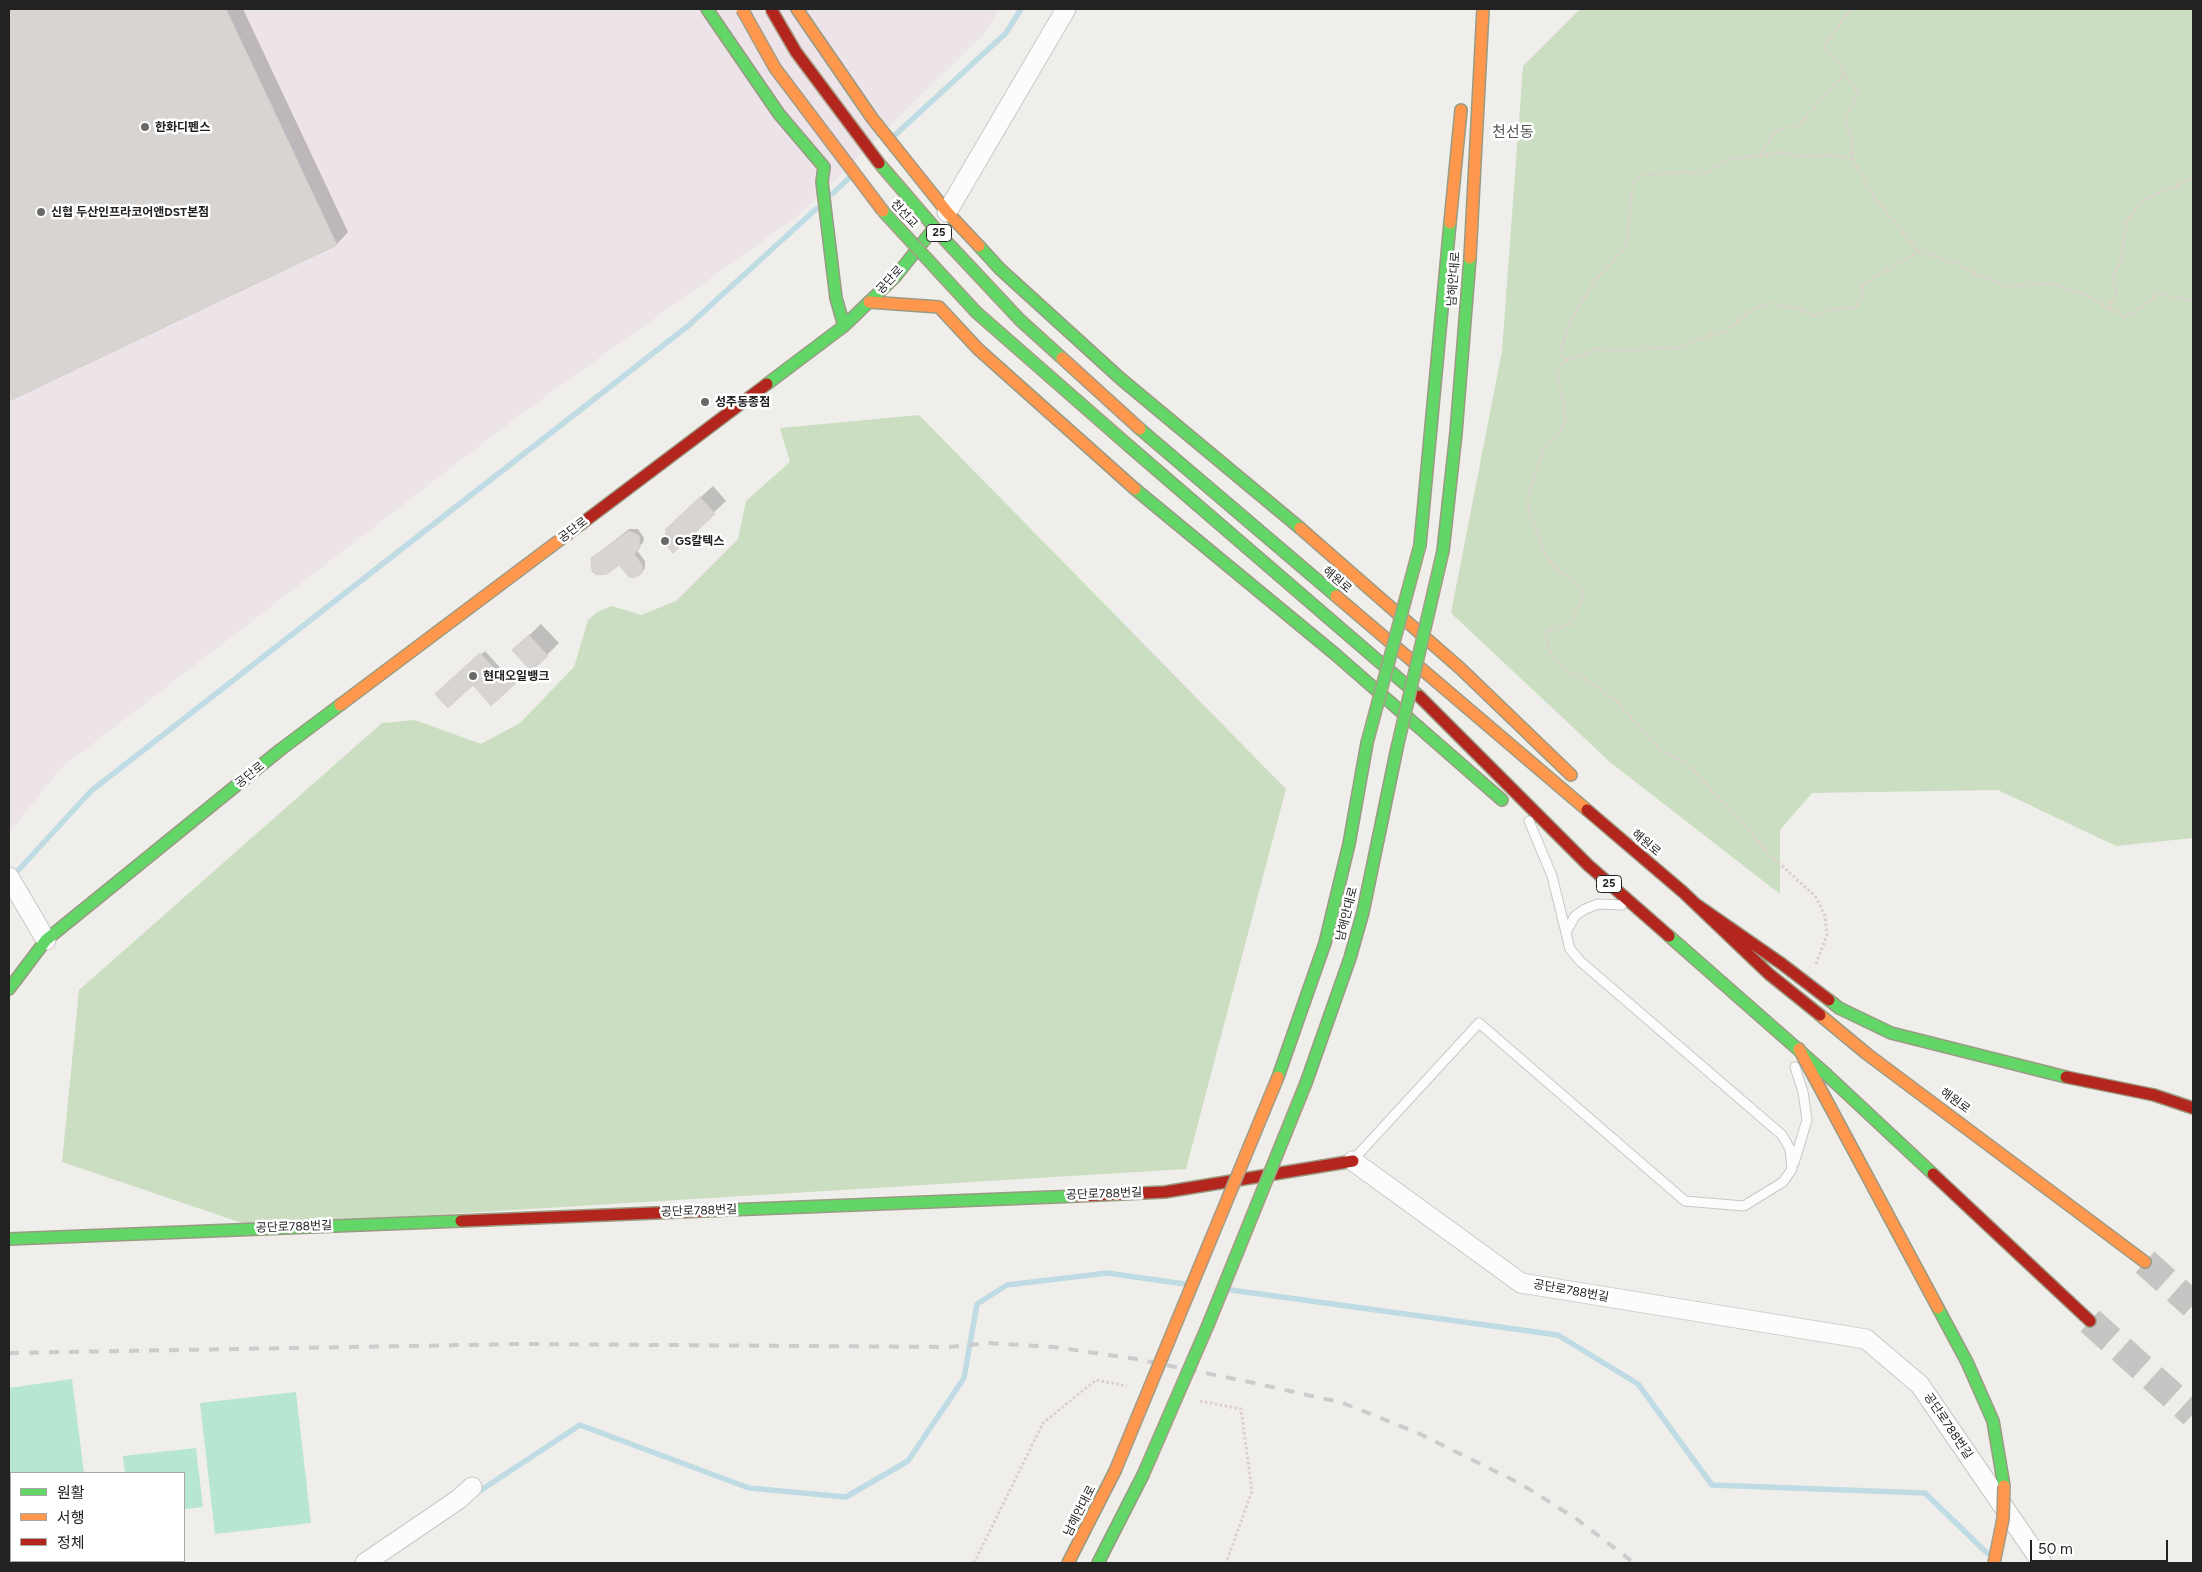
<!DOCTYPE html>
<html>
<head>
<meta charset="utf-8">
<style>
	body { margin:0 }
	#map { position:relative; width:2202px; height:1572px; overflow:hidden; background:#f0eeeb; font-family:Figtree,"Noto Sans KR",sans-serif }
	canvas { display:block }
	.frame { position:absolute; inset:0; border:10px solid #222; pointer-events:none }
	.legend { position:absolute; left:10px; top:1472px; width:175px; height:90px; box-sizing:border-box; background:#fff; border:1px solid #a7a7a7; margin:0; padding:6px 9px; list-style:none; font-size:15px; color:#222 }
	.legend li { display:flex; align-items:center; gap:10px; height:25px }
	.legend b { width:25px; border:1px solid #a7a7a7 }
	.scale { position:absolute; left:2030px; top:1540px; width:138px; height:22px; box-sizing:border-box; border:2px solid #222; border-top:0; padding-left:6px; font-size:15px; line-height:18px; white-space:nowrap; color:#222; -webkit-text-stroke:4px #fff; paint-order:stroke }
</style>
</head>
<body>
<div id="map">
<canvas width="2202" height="1572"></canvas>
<div class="frame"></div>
<ul class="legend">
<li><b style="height:6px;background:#63d668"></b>원활</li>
<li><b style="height:6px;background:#ff974d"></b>서행</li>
<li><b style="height:6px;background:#b3261e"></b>정체</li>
</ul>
<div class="scale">50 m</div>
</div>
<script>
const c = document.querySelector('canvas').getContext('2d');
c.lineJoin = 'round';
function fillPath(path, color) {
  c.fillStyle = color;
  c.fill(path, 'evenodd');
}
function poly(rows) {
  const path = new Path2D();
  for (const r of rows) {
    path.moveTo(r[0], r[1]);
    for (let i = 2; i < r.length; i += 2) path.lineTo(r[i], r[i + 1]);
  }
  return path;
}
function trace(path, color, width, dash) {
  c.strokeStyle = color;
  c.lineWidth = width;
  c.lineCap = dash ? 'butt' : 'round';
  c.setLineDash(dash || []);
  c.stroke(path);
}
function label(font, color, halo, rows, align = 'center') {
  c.font = font + ' Figtree,"Noto Sans KR",sans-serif';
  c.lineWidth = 5;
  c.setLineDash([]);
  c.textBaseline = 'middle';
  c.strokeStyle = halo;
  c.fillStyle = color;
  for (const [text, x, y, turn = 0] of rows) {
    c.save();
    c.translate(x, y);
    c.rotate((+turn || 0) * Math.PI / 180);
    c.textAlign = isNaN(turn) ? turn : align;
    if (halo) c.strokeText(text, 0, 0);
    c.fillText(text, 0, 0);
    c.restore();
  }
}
const industrial = poly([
	[9,9,999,9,987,31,799,215,517,417,60,769,9,833]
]);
const forest = poly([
	[1580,9,2193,9,2193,838,2116,846,1998,790,1812,793,1780,830,1780,894,1611,763,1451,613,1502,351,1523,66],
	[919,415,1286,789,1186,1169,251,1226,62,1162,79,990,382,723,415,720,481,744,520,723,574,667,588,620,597,612,612,606,641,615,676,601,738,539,746,501,790,462,780,428]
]);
const pitch = poly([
	[72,1379,84,1473,11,1473,11,1561,95,1561,95,1563,9,1563,9,1388],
	[296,1392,311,1523,215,1534,200,1403],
	[196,1448,203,1507,184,1509,184,1473,125,1473,123,1456]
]);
const shadow = poly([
	[9,9,243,9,348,232,337,244,9,400],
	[713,486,726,501,673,551,679,517],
	[629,529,638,529,644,538,643,543,636,549,645,561,645,568,642,572,596,555],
	[541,624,559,643,547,655,514,650],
	[485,651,506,674,511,670,519,679,491,704,473,684,437,694]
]);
const stream = poly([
	[894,136,1006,33,1021,9],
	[832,194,849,178],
	[13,876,91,791,688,326,816,209],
	[1231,1290,1558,1335,1638,1384,1712,1485,1925,1493,1987,1553],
	[475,1494,580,1425,749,1488,846,1497,908,1461,964,1378,977,1304,1007,1285,1107,1273,1185,1284]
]);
const building = poly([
	[9,9,226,9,337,245,9,401,9,9],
	[700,497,715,514,673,553,665,544,666,529,700,497],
	[629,531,639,536,640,548,634,554,642,565,642,573,634,578,629,577,619,565,607,574,596,575,592,571,591,558,629,531],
	[529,635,548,656,531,671,512,650,529,635],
	[480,653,502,677,507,672,516,683,491,706,473,685,448,708,435,694,480,653]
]);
const primaryTunnel = poly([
	[2145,1262,2193,1305],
	[2090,1321,2193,1414]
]);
const path = poly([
	[1851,9,1823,48,1838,60,1844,74,1858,92,1845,122,1853,145,1852,159,1875,198,1918,251,1957,264,1978,275,2005,286,2054,284,2084,294,2125,317,2144,306,2158,293,2193,301],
	[1761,155,1784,152,1797,157,1833,155,1852,159],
	[2108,309,2116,293,2113,277,2121,259,2127,220,2142,201,2193,178],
	[1565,360,1582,356,1594,349,1611,351,1684,347,1696,340,1727,330,1751,310,1770,303,1797,309,1815,316,1831,310,1856,307,1862,296,1863,285,1918,251],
	[1816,964,1827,935,1825,916,1816,897,1768,853,1742,822,1687,764,1660,750,1618,703,1588,681,1561,667,1551,653,1546,635,1547,632,1571,624,1582,599,1582,591,1573,580,1560,572,1546,556,1528,510,1528,495,1543,449,1562,430,1566,418,1557,373,1565,360,1560,352,1570,322,1594,281,1626,247,1633,183,1639,176,1669,173,1705,173,1726,160,1760,155,1775,132,1800,124,1844,74],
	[1200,1401,1241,1409,1252,1491,1226,1563],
	[974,1563,1043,1423,1096,1380,1127,1386]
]);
const lane = poly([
	[1566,932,1575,916,1585,909,1598,904,1622,905],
	[1353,1160,1479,1023,1685,1201,1744,1206,1783,1182,1792,1169,1790,1149,1782,1135,1580,961,1570,949,1552,876,1529,821],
	[1794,1163,1807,1120,1803,1092,1795,1067]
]);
const street = poly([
	[947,212,1066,9],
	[9,877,46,940],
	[1353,1161,1521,1283,1866,1339,1920,1385,2042,1563],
	[365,1563,459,1499,472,1487]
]);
const fast = poly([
	[707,9,779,114,824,167,822,182,836,298,844,326],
	[979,246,1000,269,1121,379,1300,528],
	[767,384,844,326,895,277,931,232],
	[1140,429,1336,596],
	[1129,446,1419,696],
	[1135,489,1335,654,1502,800],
	[1420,545,1450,223],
	[1443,551,1456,433,1470,258],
	[1669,936,1826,1074,1933,1174],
	[9,989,46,940,280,750,340,705],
	[1829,1000,1839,1008,1891,1033,2066,1077],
	[1278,1077,1325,943,1349,844,1367,743],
	[1306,1083,1350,958,1363,912,1397,748],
	[703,1211,1078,1196],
	[9,1239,461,1221],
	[1938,1308,1967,1362,1993,1421,2004,1486],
	[1098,1563,1143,1475]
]);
const slow = poly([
	[797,9,872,118,947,212,979,246],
	[1450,223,1461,110],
	[1470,258,1483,9],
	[869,302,939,307,978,349,1135,489],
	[1300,528,1461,669,1571,775],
	[1336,596,1587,810],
	[340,705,581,524],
	[1820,1015,1867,1054,2145,1262],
	[1799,1049,1938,1308],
	[1068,1563,1115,1471]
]);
const jam = poly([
	[581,524,767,384],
	[1419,696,1588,865,1669,936],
	[1587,810,1683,892,1769,974,1820,1015],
	[1697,905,1782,964,1829,1000],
	[2066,1077,2154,1095,2193,1108],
	[1933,1174,2090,1321],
	[1078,1196,1165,1192,1353,1161],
	[461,1221,703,1211]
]);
const rail = poly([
	[9,1353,522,1344,949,1347,988,1343,1054,1347,1136,1359,1254,1383,1343,1403,1418,1433,1521,1484,1578,1520,1634,1563]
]);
const fastBridge = poly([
	[879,163,946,241,1020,320,1062,358],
	[883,211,976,312,1129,446],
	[1367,743,1420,545],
	[1397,748,1443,551],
	[1143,1475,1208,1325,1306,1083]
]);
const slowBridge = poly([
	[742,9,775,68,883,211],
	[1062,358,1140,429],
	[1115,1471,1278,1077],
	[1994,1563,2003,1519,2004,1486]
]);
const jamBridge = poly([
	[771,9,796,52,879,163]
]);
const markers = [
	[145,127,5,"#6a6968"],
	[41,212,5,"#6a6968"],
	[705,402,5,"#6a6968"],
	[665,541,5,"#6a6968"],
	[473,676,5,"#6a6968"]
];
const shields = [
	[939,233,25],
	[1609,884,25]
];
const shieldNames = [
	["25",939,233],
	["25",1609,884]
];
const poiNames = [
	["한화디펜스",155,127],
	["신협 두산인프라코어앤DST본점",51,212],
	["성주동종점",715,402],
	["GS칼텍스",675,541],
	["현대오일뱅크",483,676]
];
const streetNames = [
	["천선교",904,214,47],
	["남해안대로",1454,279,-86],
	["공단로",890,280,-47],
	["공단로",573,530,-37],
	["해원로",1337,580,40],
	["공단로",250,775,-39],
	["해원로",1646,843,40],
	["남해안대로",1347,914,-76],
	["해원로",1955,1101,36],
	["공단로788번길",1104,1194,-2],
	["공단로788번길",699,1211,-2],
	["공단로788번길",294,1227,-2],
	["공단로788번길",1571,1291,10],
	["공단로788번길",1948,1426,56],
	["남해안대로",1080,1511,-63]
];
const quarterNames = [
	["천선동",1513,133]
];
fillPath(industrial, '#ede4e9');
fillPath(forest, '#cbdec1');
fillPath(pitch, '#b7e6d2');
fillPath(shadow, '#0003');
trace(stream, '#bfdbe3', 5.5);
fillPath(building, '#d7d4d2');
trace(building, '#d3d0cc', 1);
trace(primaryTunnel, '#c7c5c3', 28, [28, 14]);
trace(lane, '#c9c8c7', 11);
trace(street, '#c9c8c7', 21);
trace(fast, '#999a82', 14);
trace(slow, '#999a82', 14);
trace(jam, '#999a82', 14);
trace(path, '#dccecd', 3, [2.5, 2.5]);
trace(lane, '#fdfcfc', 9);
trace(street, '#fdfcfc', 19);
trace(fast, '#63d668', 11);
trace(slow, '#ff974d', 11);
trace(jam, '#b3261e', 11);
trace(rail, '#ccc', 4, [10, 10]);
trace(fastBridge, '#a79c86', 14, []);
trace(slowBridge, '#a79c86', 14, []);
trace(jamBridge, '#a79c86', 14, []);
trace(fastBridge, '#63d668', 11);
trace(slowBridge, '#ff974d', 11);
trace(jamBridge, '#b3261e', 11);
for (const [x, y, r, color] of markers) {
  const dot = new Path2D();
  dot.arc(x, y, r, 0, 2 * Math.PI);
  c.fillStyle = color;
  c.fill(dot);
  trace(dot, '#fff', 2);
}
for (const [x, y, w] of shields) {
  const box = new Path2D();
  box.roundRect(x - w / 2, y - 8.5, w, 17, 4);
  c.fillStyle = '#fff';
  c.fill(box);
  trace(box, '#222', 1);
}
label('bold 11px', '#222', null, shieldNames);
label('bold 12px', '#222', '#fff', poiNames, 'left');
label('12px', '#222', '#fff', streetNames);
label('15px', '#555', '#fff', quarterNames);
</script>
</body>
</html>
